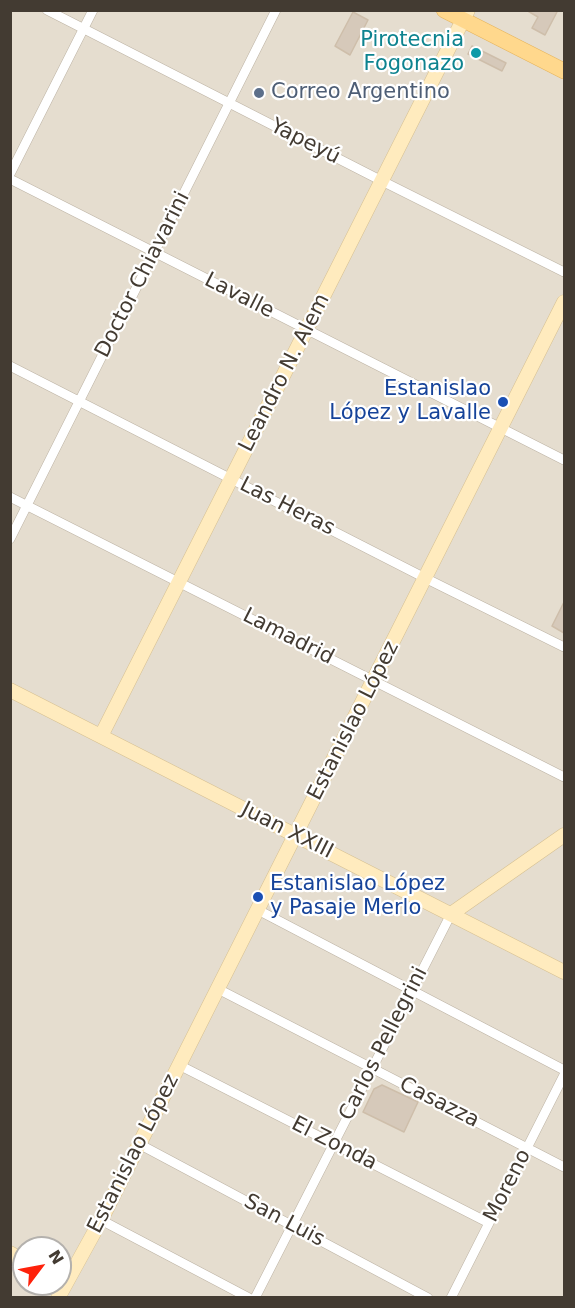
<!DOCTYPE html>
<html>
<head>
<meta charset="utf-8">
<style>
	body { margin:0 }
	#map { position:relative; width:575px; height:1308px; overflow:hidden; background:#f1ece1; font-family:"DejaVu Sans",sans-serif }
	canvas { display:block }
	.frame { position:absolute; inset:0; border:12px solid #433b32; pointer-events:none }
	.north { position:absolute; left:12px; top:1236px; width:60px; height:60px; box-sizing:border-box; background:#fff; border:2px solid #b4b1ad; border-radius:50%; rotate:58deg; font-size:16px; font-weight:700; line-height:24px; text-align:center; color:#433b32 }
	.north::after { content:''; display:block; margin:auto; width:21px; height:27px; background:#fe220b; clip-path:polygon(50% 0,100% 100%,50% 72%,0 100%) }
</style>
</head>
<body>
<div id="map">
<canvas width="575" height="1308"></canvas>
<div class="frame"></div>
<div class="north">N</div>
</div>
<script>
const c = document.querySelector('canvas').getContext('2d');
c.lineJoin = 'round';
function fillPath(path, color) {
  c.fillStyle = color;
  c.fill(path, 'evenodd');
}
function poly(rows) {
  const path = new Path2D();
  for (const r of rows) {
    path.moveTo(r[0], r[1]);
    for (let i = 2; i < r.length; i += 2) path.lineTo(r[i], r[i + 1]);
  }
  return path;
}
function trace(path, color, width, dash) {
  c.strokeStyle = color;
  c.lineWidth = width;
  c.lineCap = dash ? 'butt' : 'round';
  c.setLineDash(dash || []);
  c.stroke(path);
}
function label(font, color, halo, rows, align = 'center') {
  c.font = font + ' "DejaVu Sans",sans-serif';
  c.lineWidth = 4.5;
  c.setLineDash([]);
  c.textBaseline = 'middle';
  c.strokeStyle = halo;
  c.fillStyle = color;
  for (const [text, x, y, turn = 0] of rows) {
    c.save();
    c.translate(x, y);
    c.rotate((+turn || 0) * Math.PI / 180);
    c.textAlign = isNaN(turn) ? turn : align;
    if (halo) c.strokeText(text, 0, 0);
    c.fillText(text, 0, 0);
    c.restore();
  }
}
const residential = poly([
	[10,11,564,11,564,1297,11,1297],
	[24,1248,60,1248,60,1284,24,1284]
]);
const building = poly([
	[526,10,558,10,545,35,532,28,538,17,526,10],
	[353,12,368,20,350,55,335,46,353,12],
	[472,46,506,63,502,71,468,54,472,46],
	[564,602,564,633,552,626,564,602],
	[382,1085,418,1102,404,1132,363,1112,374,1089,382,1085]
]);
const street = poly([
	[47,10,382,181,564,272],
	[10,174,93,10],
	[10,179,564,460],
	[10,366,425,578,564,647],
	[10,497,564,777],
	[10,539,276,10],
	[258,910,564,1070],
	[218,989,564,1167],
	[179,1065,489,1223],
	[139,1144,428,1298],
	[101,1220,249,1298],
	[255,1298,451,914],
	[451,1298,564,1075]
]);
const secondary = poly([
	[10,690,564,972],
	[101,736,468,10],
	[451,914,564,835],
	[10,1253,24,1261],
	[58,1298,101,1220,564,302]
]);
const primary = poly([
	[444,10,564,71]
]);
const markers = [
	[476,53,6,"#0f9aa8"],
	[259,93,6,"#5c6f8a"],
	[503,402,6,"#1a4fb4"],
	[258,897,6,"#1a4fb4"]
];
const cultureNames = [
	["Pirotecnia",464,41],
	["Fogonazo",464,65]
];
const serviceNames = [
	["Correo Argentino",271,93]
];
const streetNames = [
	["Yapeyú",305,142,27],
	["Doctor Chiavarini",143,275,-63],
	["Lavalle",239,296,27],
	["Leandro N. Alem",285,373,-63],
	["Las Heras",287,507,27],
	["Lamadrid",288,637,27],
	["Estanislao López",354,721,-63],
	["Juan XXIII",287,831,27],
	["Carlos Pellegrini",384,1044,-63],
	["Casazza",439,1103,27],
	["El Zonda",334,1144,27],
	["Estanislao López",134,1154,-63],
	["Moreno",508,1186,-63],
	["San Luis",284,1221,28]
];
const transitNames = [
	["Estanislao",491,390],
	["López y Lavalle",491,414],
	["Estanislao López",270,885,"left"],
	["y Pasaje Merlo",270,909,"left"]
];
fillPath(residential, '#e5ddcf');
fillPath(building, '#d6c9ba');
trace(building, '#cebeaa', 1.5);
trace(street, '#bdb3a4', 10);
trace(secondary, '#d6c092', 15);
trace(primary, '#e5b45c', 16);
trace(street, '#fff', 9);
trace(secondary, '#ffebbe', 14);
trace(primary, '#ffd88d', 15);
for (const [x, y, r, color] of markers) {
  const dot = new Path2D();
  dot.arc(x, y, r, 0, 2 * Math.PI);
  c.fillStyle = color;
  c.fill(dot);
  trace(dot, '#fff', 2);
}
label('21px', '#0d838f', '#fff', cultureNames, 'right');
label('21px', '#4e5e75', '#fff', serviceNames, 'left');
label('21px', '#433b32', '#fff', streetNames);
label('21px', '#164399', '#fff', transitNames, 'right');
</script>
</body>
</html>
